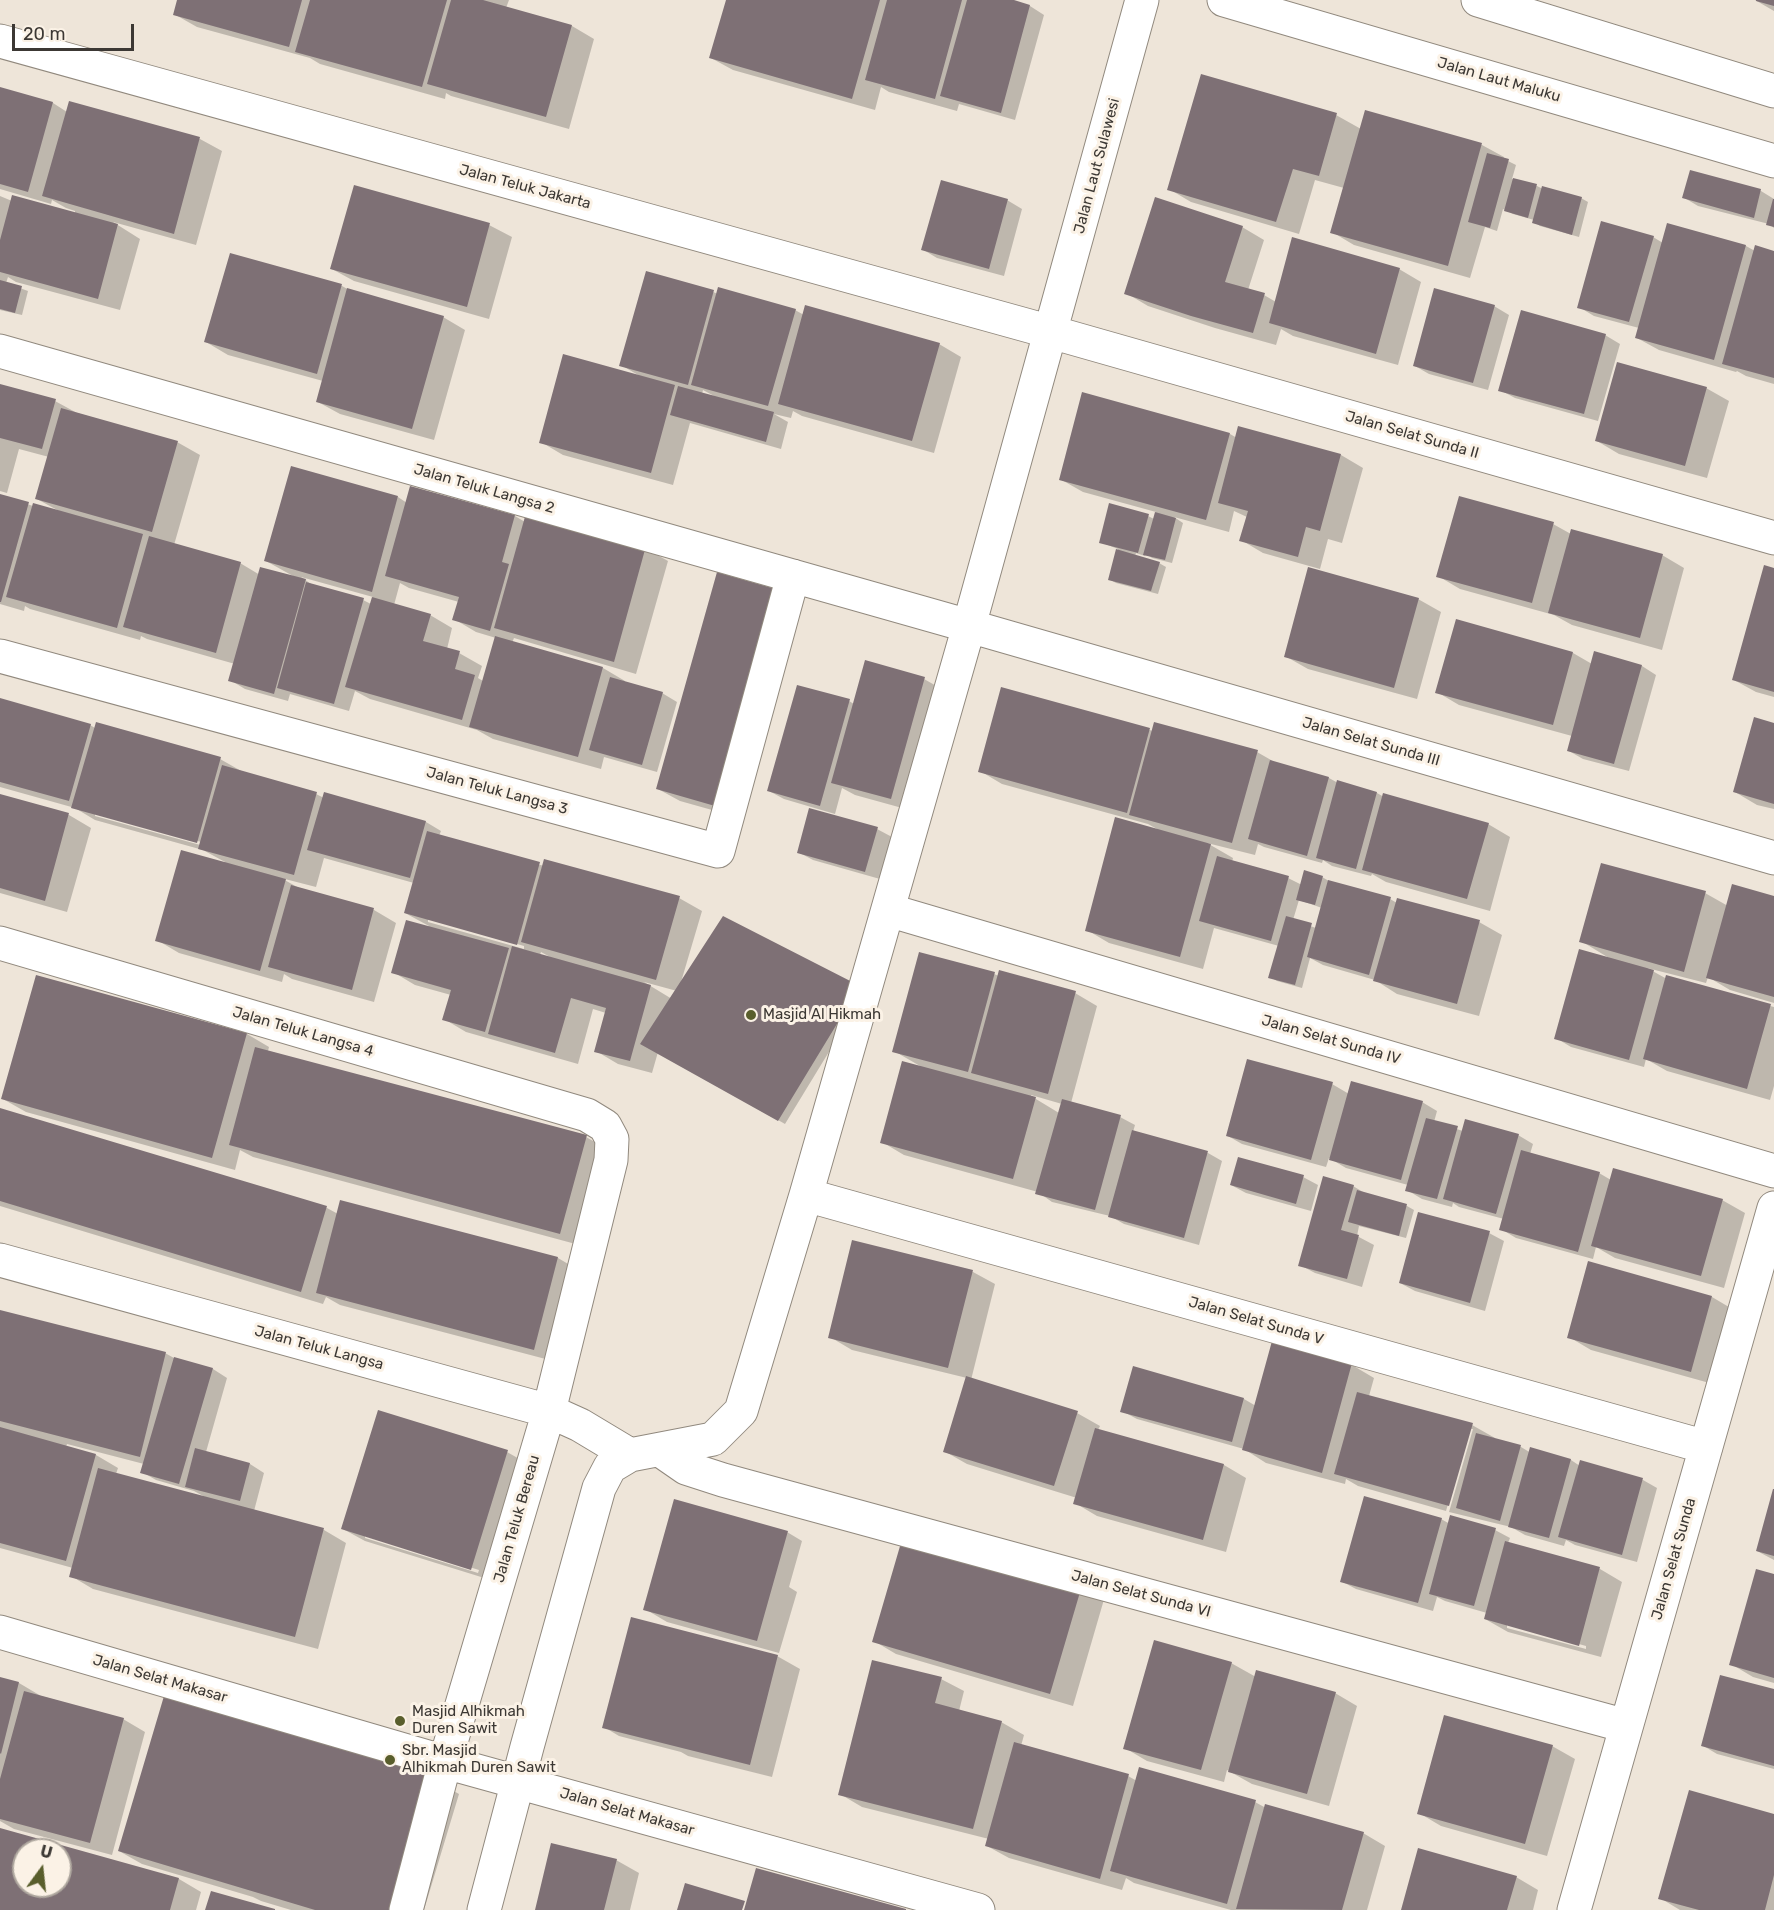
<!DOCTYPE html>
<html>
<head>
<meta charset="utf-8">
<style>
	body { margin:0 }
	#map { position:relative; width:1774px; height:1910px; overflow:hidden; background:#eee5d9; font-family:Rubik,sans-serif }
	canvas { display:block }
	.north { position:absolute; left:12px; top:1838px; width:60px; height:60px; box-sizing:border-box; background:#fbf2e6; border:2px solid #afa89f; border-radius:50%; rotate:15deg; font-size:16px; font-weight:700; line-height:24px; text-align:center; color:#3c3834 }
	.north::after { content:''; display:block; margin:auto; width:21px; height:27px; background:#595e2c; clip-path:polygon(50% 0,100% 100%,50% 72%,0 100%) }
	.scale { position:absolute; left:12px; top:24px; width:122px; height:27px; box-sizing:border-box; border:3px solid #3c3834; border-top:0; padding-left:8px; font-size:18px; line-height:21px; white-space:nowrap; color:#3c3834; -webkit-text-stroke:4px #fbf2e6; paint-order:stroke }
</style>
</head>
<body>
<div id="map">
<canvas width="1774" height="1910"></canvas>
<div class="north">U</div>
<div class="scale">20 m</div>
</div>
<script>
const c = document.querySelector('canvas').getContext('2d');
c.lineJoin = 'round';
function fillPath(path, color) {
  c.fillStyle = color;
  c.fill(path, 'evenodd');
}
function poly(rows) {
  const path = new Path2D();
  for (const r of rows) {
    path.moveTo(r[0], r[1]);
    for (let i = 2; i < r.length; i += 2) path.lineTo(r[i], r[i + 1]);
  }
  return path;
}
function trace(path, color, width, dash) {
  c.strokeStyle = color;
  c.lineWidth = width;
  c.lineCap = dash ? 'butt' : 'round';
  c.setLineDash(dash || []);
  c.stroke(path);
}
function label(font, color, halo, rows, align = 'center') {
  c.font = font + ' Rubik,sans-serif';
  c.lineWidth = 6;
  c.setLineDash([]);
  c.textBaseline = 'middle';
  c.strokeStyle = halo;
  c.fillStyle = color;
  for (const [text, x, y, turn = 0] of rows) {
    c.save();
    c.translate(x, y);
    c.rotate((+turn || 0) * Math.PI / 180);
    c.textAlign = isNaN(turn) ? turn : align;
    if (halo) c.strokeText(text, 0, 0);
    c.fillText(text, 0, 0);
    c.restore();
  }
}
const shadow = poly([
	[178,0,509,0,506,8,572,26,594,39,569,129,451,96,446,93,445,99,320,64,310,58,197,27,174,14],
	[727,0,1009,0,1030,6,1044,15,1015,120,959,104,957,111,889,92,881,87,875,110,733,70,711,58],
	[1755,0,1774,0,1774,11],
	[0,88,53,103,67,112,70,102,200,139,222,151,196,245,113,222,140,239,120,310,16,282,8,277,6,283,28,291,22,315,0,310,0,196,12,201,75,214,75,211,66,208,52,200,51,204,0,189],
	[1366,112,1482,145,1504,157,1504,159,1516,165,1512,179,1537,186,1543,189,1581,198,1588,202,1579,237,1540,226,1534,222,1534,220,1513,214,1503,209,1497,231,1485,227,1470,278,1354,245,1332,232,1344,188,1315,180,1299,234,1191,202,1169,189,1336,115,1361,129],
	[1691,172,1761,191,1774,199,1774,228,1769,224,1698,206,1683,197],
	[1007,200,1022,209,1004,276,937,258,922,249],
	[489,225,512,237,489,319,354,281,332,269],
	[1669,225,1746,246,1755,251,1774,252,1774,384,1746,376,1737,371,1736,372,1659,350,1637,338,1639,328,1594,316,1579,307,1653,237,1663,243],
	[1242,227,1264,240,1248,290,1264,295,1276,302,1399,269,1421,282,1398,365,1293,336,1281,329,1276,345,1215,328,1148,306,1126,293],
	[231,255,342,286,351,291,443,317,465,330,434,440,340,414,318,402,323,381,228,355,206,342],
	[713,292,718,294,795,310,804,315,939,344,961,357,934,453,802,416,793,411,791,418,774,414,788,422,781,449,690,423,673,485,563,455,541,442,638,375,621,365],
	[703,390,714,396,702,394],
	[1494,306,1509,315,1488,390,1429,374,1415,366],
	[1605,335,1620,344,1598,421,1515,398,1500,390],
	[0,385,55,401,77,413,177,442,200,455,174,545,240,563,260,575,293,576,266,561,398,497,407,503,411,488,515,516,525,522,645,548,668,561,636,674,514,638,512,643,603,668,625,681,625,683,662,693,677,702,657,772,604,757,601,769,493,739,477,730,370,699,355,691,349,711,290,694,288,701,245,689,230,680,235,664,147,639,141,636,140,640,30,609,25,606,24,611,0,604,0,495,33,506,59,511,37,499,49,457,19,449,7,493,0,491],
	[301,577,373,597,371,604,363,600,314,586],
	[400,583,409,588,459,602,454,619,476,632,496,638,483,681,478,678,482,666,459,653,447,649,452,628,430,615,394,605],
	[1706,388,1729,401,1707,478,1619,454,1597,441],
	[1083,394,1230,434,1237,438,1239,428,1341,455,1363,468,1342,543,1328,539,1320,569,1263,553,1241,540,1247,517,1234,511,1229,532,1174,517,1183,523,1172,563,1152,558,1146,554,1145,556,1136,553,1135,556,1159,563,1166,567,1158,594,1116,583,1109,579,1118,549,1100,542,1148,516,1154,519,1156,512,1083,492,1060,479],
	[1553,524,1571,534,1662,555,1684,568,1662,650,1572,625,1554,615,1460,589,1438,576],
	[1774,570,1774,697,1756,692,1734,680],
	[718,574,737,817,680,801,658,789],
	[1418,599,1441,612,1417,699,1308,669,1285,656],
	[1457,621,1573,653,1592,664,1642,666,1656,675,1629,771,1583,759,1569,751,1572,736,1459,705,1437,692],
	[924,679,947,692,913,811,855,795,842,788,835,814,784,799,769,791,849,701,854,704],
	[1002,689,1153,731,1257,752,1278,764,1329,778,1338,783,1338,782,1377,793,1384,797,1488,824,1510,837,1490,911,1386,882,1372,874,1371,876,1332,866,1323,860,1322,863,1264,847,1258,844,1255,855,1207,843,1233,858,1232,862,1288,878,1302,885,1322,877,1329,881,1390,899,1397,903,1479,922,1502,935,1479,1016,1397,994,1375,980,1323,965,1310,958,1302,988,1277,981,1270,977,1279,946,1214,928,1203,969,1109,943,1087,930,1157,829,1148,824,1002,784,980,771],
	[1299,900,1322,908,1316,928,1293,920],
	[0,700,90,725,95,728,220,759,243,772,316,794,324,798,325,794,426,822,441,831,439,836,544,866,679,898,702,911,681,982,866,991,785,1124,658,1052,652,1073,618,1064,596,1051,606,1013,593,1009,578,1064,466,1032,444,1019,451,995,415,985,393,972,429,926,405,913,414,883,324,858,316,887,281,878,299,888,374,910,396,923,374,1002,292,979,284,974,282,982,179,953,157,940,225,862,203,850,95,820,75,808,0,787],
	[95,813,205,843,204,846,95,816],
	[428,918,524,946,524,949,428,922],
	[541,952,550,957,540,955],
	[644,982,677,991,672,999],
	[1774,725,1774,809,1757,805,1735,792],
	[0,795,69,815,91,828,67,912,0,893],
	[877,829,892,837,880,879,813,860,798,852],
	[1705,893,1728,906,1774,898,1774,1003,1730,990,1708,977,1706,983,1647,968,1667,979,1774,1007,1774,1086,1770,1100,1667,1071,1646,1059,1644,1067,1571,1047,1556,1038,1609,958,1581,941],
	[994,974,999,976,1075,993,1097,1006,1071,1103,1120,1117,1135,1125,1133,1132,1208,1153,1222,1161,1199,1245,1124,1224,1110,1216,1052,1202,1038,1192,904,1155,882,1142,920,1066,894,1051],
	[1031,1095,1062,1104,1059,1113,1031,1096],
	[37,976,247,1034,269,1047,268,1051,586,1137,609,1150,583,1246,253,1157,240,1150,235,1170,26,1112,3,1099],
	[1332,1084,1349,1094,1422,1102,1437,1111,1434,1122,1463,1131,1518,1135,1533,1144,1530,1154,1599,1173,1611,1180,1722,1200,1745,1213,1724,1288,1615,1258,1596,1247,1593,1259,1516,1238,1501,1229,1504,1219,1459,1207,1453,1203,1452,1207,1422,1199,1407,1190,1408,1185,1346,1168,1329,1158,1326,1167,1242,1144,1228,1136],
	[0,1109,327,1208,338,1214,341,1202,558,1258,580,1271,557,1362,340,1305,326,1297,323,1304,0,1206],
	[1303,1177,1318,1185,1311,1211,1246,1193,1231,1185],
	[1353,1186,1368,1195,1407,1206,1414,1210,1406,1238,1359,1226,1357,1236,1374,1245,1362,1287,1315,1273,1300,1265],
	[1489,1233,1504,1241,1485,1311,1415,1291,1400,1283],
	[853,1242,973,1272,995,1284,971,1380,1077,1413,1100,1426,1098,1430,1224,1465,1246,1478,1226,1552,1097,1516,1075,1503,1077,1498,967,1464,944,1451,967,1378,852,1350,830,1337],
	[1712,1297,1734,1310,1713,1384,1591,1350,1569,1337],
	[0,1311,165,1353,174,1358,213,1369,227,1378,206,1452,250,1464,264,1473,254,1511,324,1530,346,1543,318,1649,93,1589,71,1576,73,1568,0,1548],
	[67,1444,144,1464,142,1472,156,1480,194,1491,205,1497,116,1474,118,1468,96,1455,66,1447],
	[1352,1365,1374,1378,1369,1396,1472,1425,1495,1438,1494,1440,1521,1447,1531,1453,1571,1460,1580,1466,1643,1480,1657,1488,1637,1562,1575,1545,1566,1540,1564,1546,1525,1535,1511,1527,1449,1512,1473,1429,1470,1429,1446,1511,1358,1486,1346,1479,1345,1484,1266,1463,1244,1449,1137,1419,1122,1411,1244,1399,1256,1406],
	[507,1452,530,1465,494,1581,365,1541,343,1529],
	[365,1535,479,1570,478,1573,365,1538],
	[1774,1492,1774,1560,1757,1551],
	[1441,1519,1450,1524,1495,1530,1510,1538,1508,1543,1600,1569,1622,1582,1601,1657,1508,1632,1485,1619,1487,1613,1445,1601,1437,1597,1433,1611,1356,1589,1341,1581],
	[1507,1624,1586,1646,1586,1649,1507,1628],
	[906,1531,1105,1596,1073,1706,896,1654,874,1641],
	[787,1532,802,1541,789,1587,797,1592,779,1653,667,1622,645,1609],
	[1774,1576,1774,1683,1753,1677,1731,1664],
	[777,1656,800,1669,772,1777,688,1756,681,1752,619,1736,604,1727],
	[1231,1663,1256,1677,1335,1693,1357,1706,1329,1806,1252,1784,1227,1770,1224,1782,1147,1761,1125,1748],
	[0,1679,19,1683,41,1696,123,1719,145,1732,112,1855,14,1829,0,1821],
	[941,1679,964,1691,959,1711,1001,1722,1024,1735,1021,1746,1128,1776,1137,1781,1255,1802,1266,1808,1363,1833,1385,1846,1367,1910,1231,1910,1134,1883,1126,1878,1122,1890,1009,1858,987,1846,989,1839,862,1807,840,1794],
	[1774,1691,1774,1769,1717,1754,1702,1745],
	[1552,1746,1575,1759,1547,1856,1441,1826,1419,1813],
	[429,1777,459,1794,424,1910,291,1910,261,1901,253,1897,142,1864,119,1851],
	[1774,1815,1774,1910,1680,1910,1660,1898],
	[0,1829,179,1879,201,1892,196,1910,0,1910],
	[24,1850,60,1850,60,1886,24,1886],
	[616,1860,639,1873,630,1910,536,1910],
	[1516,1877,1538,1890,1533,1910,1403,1910]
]);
const building = poly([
	[177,0,302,0,289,47,173,15],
	[310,0,447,0,422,87,295,52],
	[451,0,483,0,572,25,546,117,427,84],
	[726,0,880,0,852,99,709,58],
	[887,0,962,0,935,99,865,80],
	[967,0,1014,0,1030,5,1001,113,940,96],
	[1756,0,1774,0,1774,6,1756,1],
	[1201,74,1337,113,1319,176,1293,169,1276,222,1167,190],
	[0,87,53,102,28,192,0,184],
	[69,101,200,137,174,234,42,196],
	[1365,110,1482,143,1448,266,1330,233],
	[1487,153,1509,159,1490,228,1468,222],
	[1690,170,1761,189,1754,218,1682,198],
	[1513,178,1537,184,1528,218,1504,211],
	[941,180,1008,199,989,269,921,250],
	[354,185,490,223,467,307,330,269],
	[1542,186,1582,197,1572,235,1532,223],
	[12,195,118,224,98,299,0,272,0,240],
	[1155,197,1243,226,1225,282,1265,293,1253,333,1191,316,1124,294],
	[1773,199,1774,199,1774,227,1766,225],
	[1601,221,1654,236,1629,322,1577,308],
	[1667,223,1746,245,1714,360,1635,338],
	[1292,237,1400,268,1376,354,1269,323],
	[1755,245,1774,251,1774,378,1722,364],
	[230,253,342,284,317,374,204,342],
	[646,271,714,290,688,385,619,366],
	[0,280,22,286,15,313,0,309],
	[718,287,796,309,768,406,691,385],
	[347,288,444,316,412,429,316,402],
	[1434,288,1495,305,1473,383,1413,366],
	[805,305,940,343,912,441,778,404],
	[1521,310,1606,334,1584,414,1498,391],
	[563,354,675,385,651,473,539,443],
	[1617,362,1707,387,1685,466,1595,441],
	[0,384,56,399,42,449,0,438],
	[678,386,774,412,766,442,670,415],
	[1082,392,1230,433,1206,520,1059,480],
	[61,408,178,441,152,532,35,499],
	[1238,426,1341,454,1320,531,1306,527,1298,557,1239,541,1248,511,1218,503],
	[291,466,398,496,372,592,264,561],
	[410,486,515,515,502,562,509,564,490,631,452,620,459,597,385,576],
	[0,494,29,502,1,602,0,602],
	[1459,496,1554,522,1532,603,1436,577],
	[33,503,143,534,117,628,6,597],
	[1109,503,1149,514,1138,553,1099,543],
	[1155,512,1176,518,1165,560,1143,555],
	[526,513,646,546,614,662,494,628],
	[1571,529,1663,554,1640,638,1548,613],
	[149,536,241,562,216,653,123,627],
	[1116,549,1160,562,1151,591,1108,580],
	[1764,565,1774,568,1774,692,1732,680],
	[260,567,306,579,274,694,228,681],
	[1308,567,1419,598,1394,688,1284,657],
	[717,572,776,589,715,806,656,789],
	[306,582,364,598,334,704,277,688],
	[372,597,431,614,423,641,460,651,455,669,475,675,462,720,345,687],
	[1456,619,1573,652,1553,725,1435,693],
	[495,636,603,667,578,757,469,727],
	[1594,651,1642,665,1614,764,1567,751],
	[865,660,925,677,891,799,831,783],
	[610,677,663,692,642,765,589,750],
	[797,685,850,699,820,806,767,791],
	[1001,687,1150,728,1127,813,978,772],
	[0,698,91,724,69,801,0,782],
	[1754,717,1774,723,1774,804,1733,792],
	[96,722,221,757,197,843,71,808],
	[1154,722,1258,750,1232,843,1129,815],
	[1270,760,1329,777,1307,856,1248,839],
	[222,765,317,792,294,875,198,849],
	[1337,780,1377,792,1356,869,1316,858],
	[324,792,426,821,410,878,307,850],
	[1383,793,1489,823,1467,899,1362,870],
	[0,794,69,813,45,901,0,888],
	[809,808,878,827,865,872,797,853],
	[1115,817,1211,844,1180,957,1085,931],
	[427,831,540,862,517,945,404,913],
	[181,850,286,879,260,971,155,941],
	[1217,856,1289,876,1271,941,1199,921],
	[544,859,680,896,656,980,521,942],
	[1601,863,1706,891,1684,972,1579,942],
	[1304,870,1323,876,1315,905,1296,900],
	[1328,880,1391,897,1369,975,1307,957],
	[1732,884,1774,896,1774,997,1706,978],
	[291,885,374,908,352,990,268,967],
	[1397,898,1480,920,1457,1004,1373,981],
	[723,916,860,986,778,1121,640,1044],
	[1286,916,1312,923,1295,985,1268,978],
	[406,920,509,948,485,1032,442,1020,451,990,391,973],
	[512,946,651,985,630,1061,594,1052,606,1008,571,998,555,1053,488,1034],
	[1579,949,1654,970,1629,1060,1554,1039],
	[919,952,995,972,968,1072,892,1052],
	[999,970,1076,991,1048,1094,971,1073],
	[36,975,247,1033,212,1158,1,1099],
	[1666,975,1771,1004,1747,1089,1643,1059],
	[255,1047,587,1135,560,1234,229,1145],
	[1247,1059,1333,1082,1311,1160,1226,1136],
	[902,1061,1036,1097,1013,1179,880,1143],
	[1351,1081,1423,1101,1401,1180,1329,1160],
	[1062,1099,1121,1115,1095,1210,1035,1194],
	[0,1108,327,1206,301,1292,0,1201],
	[1426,1118,1458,1126,1437,1199,1405,1191],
	[1465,1119,1519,1134,1496,1214,1443,1199],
	[1132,1130,1208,1151,1184,1238,1108,1217],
	[1521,1150,1600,1172,1578,1252,1499,1230],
	[1238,1157,1304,1175,1296,1204,1230,1185],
	[1613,1168,1723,1199,1701,1276,1591,1246],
	[1323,1176,1354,1185,1341,1230,1359,1235,1347,1279,1298,1266],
	[1357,1190,1407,1204,1399,1236,1348,1222],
	[340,1200,558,1257,534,1350,316,1293],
	[1418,1212,1490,1231,1470,1303,1399,1283],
	[852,1240,973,1270,948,1368,828,1338],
	[1588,1261,1712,1296,1691,1372,1567,1338],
	[0,1310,166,1352,140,1457,0,1421],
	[1272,1341,1352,1363,1322,1473,1242,1450],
	[174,1357,213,1368,179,1484,140,1473],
	[1133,1366,1244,1398,1232,1442,1120,1412],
	[966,1376,1078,1411,1054,1486,943,1452],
	[1357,1392,1473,1423,1449,1506,1334,1474],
	[378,1410,508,1450,471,1570,341,1529],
	[0,1427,96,1454,66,1561,0,1543],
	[1095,1428,1224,1464,1203,1540,1073,1504],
	[1476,1433,1521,1445,1500,1521,1456,1508],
	[1530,1447,1571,1459,1549,1538,1508,1527],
	[195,1448,250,1463,240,1501,185,1487],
	[1580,1460,1643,1478,1622,1555,1558,1537],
	[98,1468,324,1528,295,1637,69,1577],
	[1773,1489,1774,1489,1774,1556,1756,1551],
	[1364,1496,1442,1518,1418,1603,1340,1582],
	[674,1499,788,1531,757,1641,643,1610],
	[1450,1515,1496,1528,1474,1606,1429,1594],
	[905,1529,1083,1582,1050,1694,872,1642],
	[1505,1541,1600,1567,1579,1646,1484,1619],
	[1756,1569,1774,1574,1774,1678,1729,1665],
	[631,1617,778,1655,750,1765,602,1728],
	[1154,1640,1232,1662,1201,1770,1123,1749],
	[872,1660,942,1677,935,1703,1002,1721,973,1829,838,1795],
	[1256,1670,1336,1692,1307,1794,1228,1772],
	[1720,1675,1774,1689,1774,1766,1701,1746],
	[0,1677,19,1682,1,1754,0,1753],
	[24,1691,124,1718,90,1843,0,1819,0,1779],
	[164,1696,430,1775,390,1910,315,1910,118,1851],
	[1444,1715,1553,1745,1525,1844,1417,1814],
	[1014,1742,1129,1774,1100,1879,985,1846],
	[1139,1767,1256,1800,1227,1904,1110,1871],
	[1689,1790,1774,1814,1774,1875,1765,1910,1699,1910,1658,1899],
	[1265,1804,1364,1832,1342,1910,1236,1909],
	[0,1828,179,1878,170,1910,0,1910],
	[24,1850,60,1850,60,1886,24,1886],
	[551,1843,617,1859,604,1910,535,1910],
	[1418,1848,1517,1876,1507,1910,1401,1910],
	[756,1868,906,1909,906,1910,744,1910],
	[685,1883,745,1901,742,1910,677,1910],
	[211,1891,275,1909,275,1910,205,1910]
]);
const street = poly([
	[1224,0,1774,161],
	[1478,0,1774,91],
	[0,41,1051,332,1774,538],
	[0,351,969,626,1774,858],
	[0,656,718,851,793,576],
	[888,910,1774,1171],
	[0,943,587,1115,605,1126,612,1139,611,1160,549,1411,445,1762,406,1910],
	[806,1195,1706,1447],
	[0,1260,549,1411,580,1425,630,1455],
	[660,1450,686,1468,723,1480,1626,1726],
	[0,1632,445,1762,978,1910],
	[484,1910,527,1747,599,1488,610,1467,630,1455,713,1439,741,1411,806,1195,969,626,1142,0],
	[1574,1910,1774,1208]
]);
const markers = [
	[751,1015,6,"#595e2c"],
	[400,1721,6,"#595e2c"],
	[390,1760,6,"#595e2c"]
];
const streetNames = [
	["Jalan Laut Maluku",1499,80,16],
	["Jalan Laut Sulawesi",1097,166,-75],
	["Jalan Teluk Jakarta",525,187,15],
	["Jalan Selat Sunda II",1412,435,16],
	["Jalan Teluk Langsa 2",484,489,16],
	["Jalan Selat Sunda III",1371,742,16],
	["Jalan Teluk Langsa 3",497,791,15],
	["Jalan Teluk Langsa 4",303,1032,16],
	["Jalan Selat Sunda IV",1331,1040,16],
	["Jalan Selat Sunda V",1256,1321,16],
	["Jalan Teluk Langsa",319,1348,15],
	["Jalan Teluk Bereau",517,1519,-74],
	["Jalan Selat Sunda",1674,1559,-74],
	["Jalan Selat Sunda VI",1141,1594,15],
	["Jalan Selat Makasar",160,1679,16],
	["Jalan Selat Makasar",627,1812,16]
];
const poiNames = [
	["Masjid Al Hikmah",763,1015],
	["Masjid Alhikmah",412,1712],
	["Duren Sawit",412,1729],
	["Sbr. Masjid",402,1751],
	["Alhikmah Duren Sawit",402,1768]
];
fillPath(shadow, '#0003');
fillPath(building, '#7e7075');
trace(street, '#91897e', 35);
trace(street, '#fff', 33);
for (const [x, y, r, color] of markers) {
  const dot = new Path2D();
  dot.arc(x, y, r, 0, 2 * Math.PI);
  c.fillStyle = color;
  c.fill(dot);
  trace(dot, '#fbf2e6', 2);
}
label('15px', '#3c3834', '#fbf2e6', streetNames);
label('15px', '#3c3834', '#fbf2e6', poiNames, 'left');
</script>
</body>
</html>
